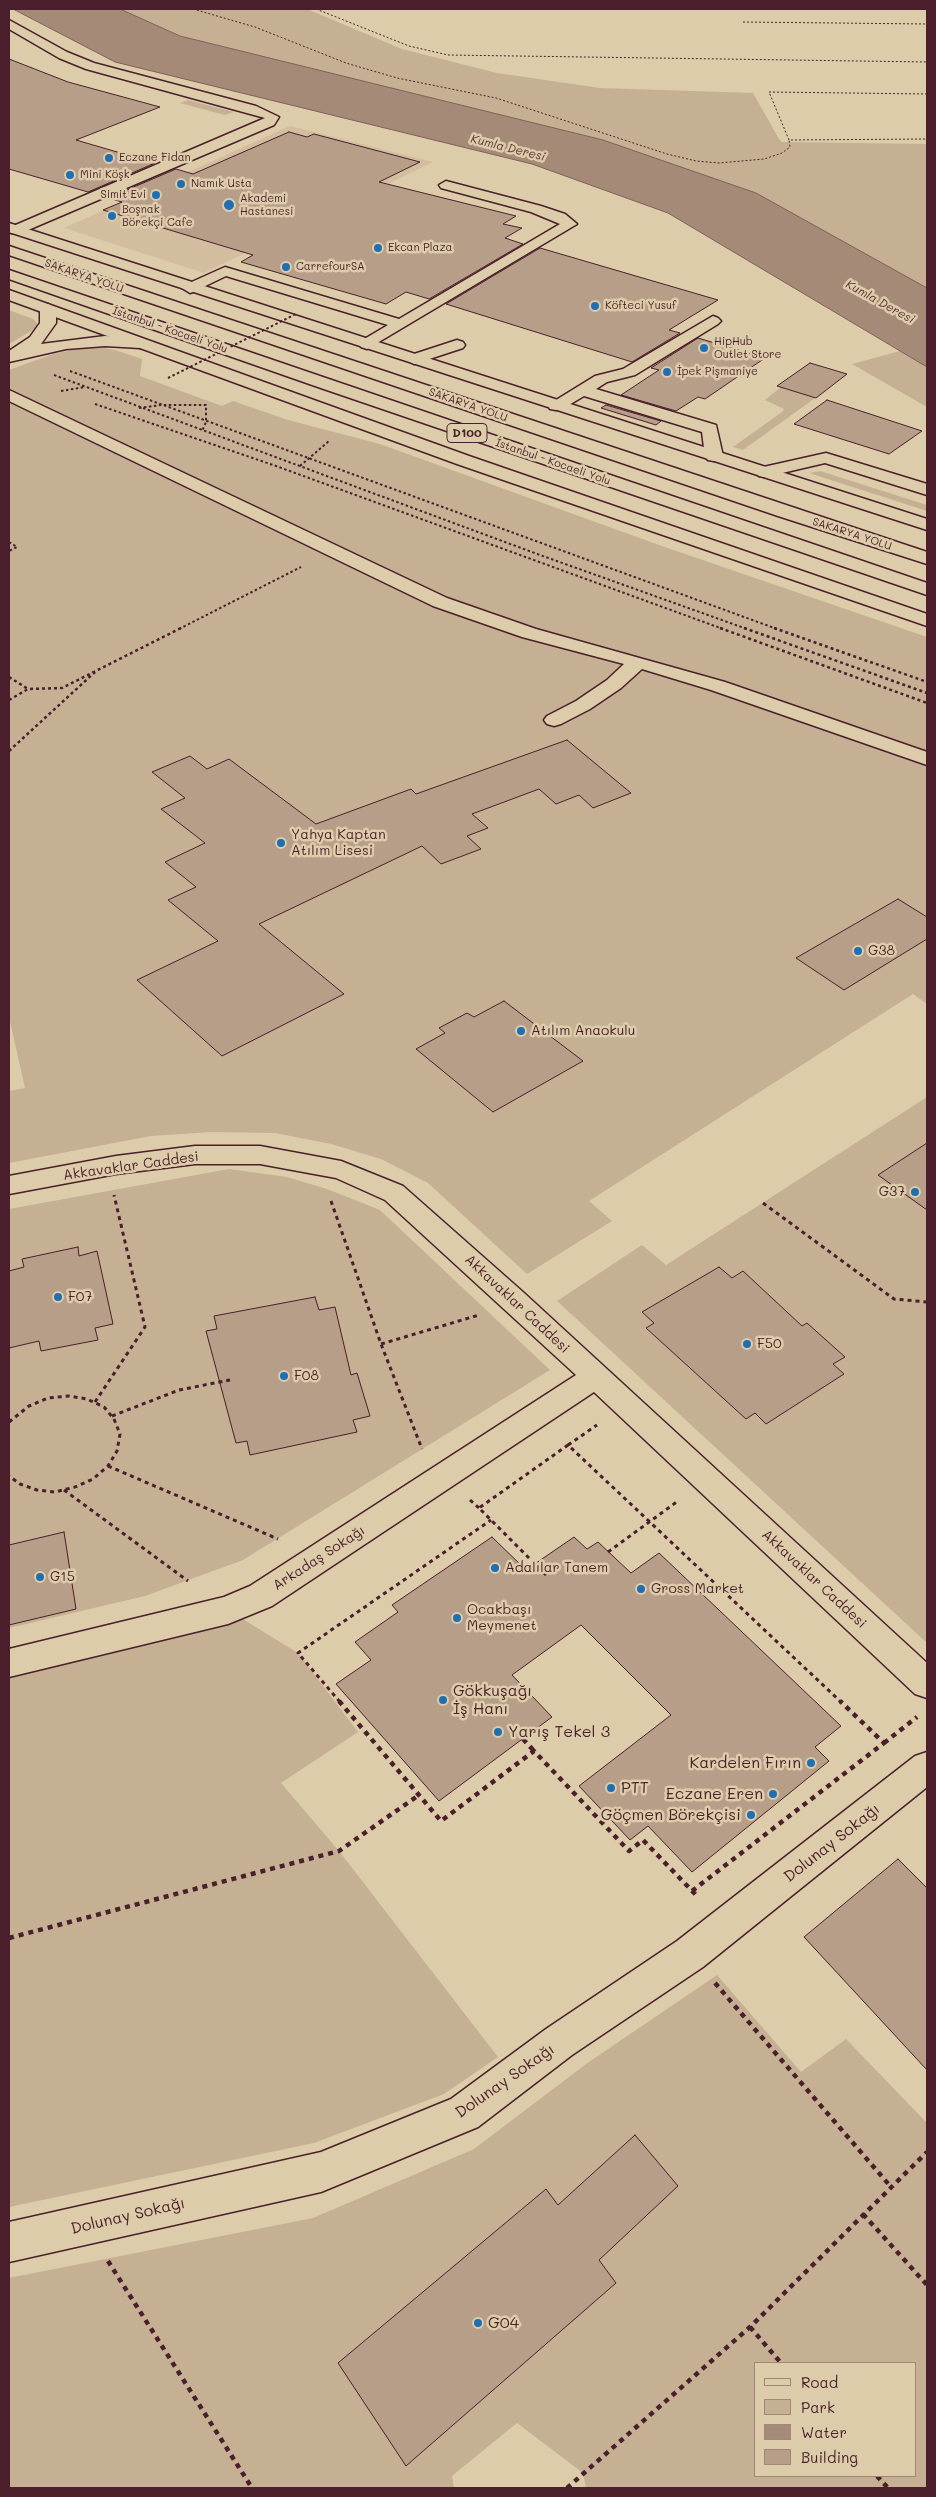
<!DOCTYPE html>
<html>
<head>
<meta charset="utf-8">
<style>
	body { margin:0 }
	#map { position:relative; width:936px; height:2497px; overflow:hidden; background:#ddcca9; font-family:Mali,sans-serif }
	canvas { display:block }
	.frame { position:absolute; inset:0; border:10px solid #4a1f2b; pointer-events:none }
	.legend { position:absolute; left:754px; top:2362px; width:162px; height:115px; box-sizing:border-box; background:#ddcca9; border:1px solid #a28777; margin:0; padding:6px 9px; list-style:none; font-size:15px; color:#4a1f2b }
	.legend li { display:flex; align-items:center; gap:10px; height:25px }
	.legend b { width:25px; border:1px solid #a28777 }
</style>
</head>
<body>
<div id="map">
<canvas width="936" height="2497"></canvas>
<div class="frame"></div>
<ul class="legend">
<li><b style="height:6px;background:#ddcca9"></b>Road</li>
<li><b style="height:14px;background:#c5b094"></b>Park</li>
<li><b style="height:14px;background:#a58a78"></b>Water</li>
<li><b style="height:14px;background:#b79e88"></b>Building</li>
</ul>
</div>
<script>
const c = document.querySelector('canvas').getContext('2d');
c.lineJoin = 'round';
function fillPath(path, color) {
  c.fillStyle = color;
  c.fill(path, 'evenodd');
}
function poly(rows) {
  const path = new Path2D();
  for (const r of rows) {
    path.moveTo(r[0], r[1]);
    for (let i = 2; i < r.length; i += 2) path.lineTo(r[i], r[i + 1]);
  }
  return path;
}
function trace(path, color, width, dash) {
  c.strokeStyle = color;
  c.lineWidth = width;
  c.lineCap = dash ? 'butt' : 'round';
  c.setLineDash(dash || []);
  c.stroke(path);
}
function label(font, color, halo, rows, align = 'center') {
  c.font = font + ' Mali,sans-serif';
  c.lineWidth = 5;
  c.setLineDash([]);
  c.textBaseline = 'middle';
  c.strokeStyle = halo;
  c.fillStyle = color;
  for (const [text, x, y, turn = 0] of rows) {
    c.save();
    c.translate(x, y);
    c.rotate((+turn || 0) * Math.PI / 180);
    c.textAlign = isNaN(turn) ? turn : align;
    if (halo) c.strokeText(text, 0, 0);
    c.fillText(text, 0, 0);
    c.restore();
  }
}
const built = poly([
	[290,126,433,162,204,273,64,228]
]);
const green = poly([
	[120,9,307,9,402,49,497,73,600,88,753,93,779,139,782,142,927,144,927,288,834,237,603,140,180,36],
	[188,100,234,112,225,115,180,103],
	[9,310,33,319,38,324,33,330,9,344],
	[90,346,115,350,142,359,140,376,222,406,233,401,288,420,380,444,659,545,927,637,927,1004,913,994,589,1201,612,1221,527,1274,428,1183,381,1159,331,1144,275,1133,212,1132,151,1136,9,1163,9,1091,25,1088,9,1017,9,370,53,354],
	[900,351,927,367,927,407,852,364],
	[781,387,818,396,743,450,733,447,782,412,784,409,765,400],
	[820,471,927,505,927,511,809,473],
	[927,1097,927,1643,557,1301,642,1245,666,1265],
	[229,1169,287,1177,327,1189,380,1210,550,1370,243,1560,145,1596,9,1628,9,1209],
	[228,1610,298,1653,358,1732,281,1783,339,1851,498,2057,444,2094,314,2143,9,2207,9,1663],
	[717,1975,801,2072,846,2039,927,2123,927,2488,586,2488,583,2473,517,2423,452,2476,454,2488,9,2488,9,2278,313,2218,474,2149,586,2064],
	[755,2363,915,2363,915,2476,755,2476]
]);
const water = poly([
	[13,9,120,9,180,36,603,140,756,193,927,288,927,367,668,213,532,164,115,62,13,9]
]);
const building = poly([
	[9,59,68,82,160,107,76,140,155,163,88,192,9,169,9,59],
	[289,132,307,137,314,134,420,162,379,182,516,216,503,224,522,228,505,238,523,244,429,299,406,292,386,304,241,262,253,255,103,210,122,202,108,198,176,169,193,174,289,132],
	[540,248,718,300,669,330,680,333,632,362,446,304,540,248],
	[698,338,765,358,705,399,698,397,676,411,621,395,659,370,651,368,698,338],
	[810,363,847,374,816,398,777,386,810,363],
	[827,400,922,431,889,454,794,424,827,400],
	[606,405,661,421,656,425,601,408,606,405],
	[567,740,631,793,593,808,579,795,556,804,539,789,472,814,488,828,467,836,481,849,441,864,422,846,259,924,344,994,222,1056,137,980,218,941,168,900,196,887,165,862,205,843,161,809,185,798,152,772,190,756,207,769,229,759,316,824,411,789,416,794,567,740],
	[898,899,927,917,927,939,844,990,796,958,898,899],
	[504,1001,583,1061,493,1112,416,1049,445,1033,439,1028,467,1013,474,1017,504,1001],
	[927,1143,927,1210,878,1175,927,1143],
	[78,1247,79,1256,97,1251,113,1324,95,1328,98,1340,41,1351,39,1341,9,1348,9,1271,24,1267,22,1259,78,1247],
	[719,1267,732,1278,743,1271,802,1326,807,1323,845,1357,833,1364,844,1374,766,1424,755,1413,746,1419,646,1328,654,1323,642,1312,719,1267],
	[315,1297,319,1310,335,1307,351,1375,357,1373,370,1416,353,1420,357,1432,250,1455,247,1441,236,1443,206,1331,217,1329,214,1316,315,1297],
	[64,1532,76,1609,9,1625,9,1545,64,1532],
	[492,1537,526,1570,574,1537,587,1549,598,1542,631,1573,659,1553,841,1726,815,1747,829,1761,692,1872,648,1826,630,1840,579,1786,671,1715,581,1625,512,1675,552,1717,439,1801,336,1684,371,1660,355,1642,398,1612,392,1605,492,1537],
	[898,1859,927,1888,927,2070,804,1937,898,1859],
	[635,2135,678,2186,599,2260,616,2283,406,2466,338,2363,546,2189,558,2205,635,2135]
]);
const pathFar4 = poly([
	[193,9,255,27,346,63,397,78,496,98,667,154,696,161,719,163,764,159,782,153,790,147,789,140],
	[316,9,409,46,448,55,927,62],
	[743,22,927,24],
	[927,94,769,92,789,140,927,139]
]);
const pathFar3 = poly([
	[70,371,777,629],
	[54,375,540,555,747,629],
	[61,391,85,387],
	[95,404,276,466,723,629],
	[139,408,161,405,206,405,206,422,202,431],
	[300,466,329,441],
	[9,542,17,547,9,551],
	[179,629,301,567]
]);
const pathFar2 = poly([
	[720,628,927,703],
	[744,628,927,693],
	[774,628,927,682],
	[9,677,28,689],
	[9,700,28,689,62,688,181,628],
	[9,751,95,672]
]);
const pathFar1 = poly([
	[331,1201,381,1344,422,1449],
	[763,1203,894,1299,927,1302],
	[381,1344,479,1315],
	[95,1402,145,1327,114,1195],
	[112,1416,179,1390,230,1380],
	[9,1422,29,1406,48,1398,69,1396,87,1399,104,1407,114,1419,120,1434,117,1451,108,1466,93,1479,75,1487,55,1492,37,1490,20,1484,9,1476],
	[568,1445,597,1425],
	[108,1466,278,1539],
	[64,1490,188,1581],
	[470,1500,479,1508],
	[608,1552,678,1501],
	[546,1575,479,1508,568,1445,841,1702],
	[340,1702,298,1653,491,1520]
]);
const path = poly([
	[339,1701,441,1821,534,1751,629,1851,643,1840,698,1897],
	[523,1739,534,1751],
	[884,1743,917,1717],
	[692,1891,884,1743,840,1701],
	[9,1938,339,1851,419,1795],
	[715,1983,891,2187],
	[863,2214,927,2285],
	[108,2261,252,2488],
	[750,2327,781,2363],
	[877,2476,888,2488],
	[567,2488,750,2327,927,2152]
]);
const minor = poly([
	[9,20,67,52,94,63,256,106,279,117,274,125,21,233,11,233,9,230,11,227,265,118,86,69,59,58,9,29,9,20],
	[446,181,541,206,565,214,577,224,367,349,361,347,359,344,361,341,388,325,226,276,195,291,190,293,182,288,185,285,225,267,399,319,560,224,531,212,441,188,439,185,446,181],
	[713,316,718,318,721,321,718,324,635,375,607,382,596,389,716,425,723,456,720,460,714,461,708,460,705,456,702,432,584,396,562,409,556,410,550,409,548,405,595,376,623,369,713,316],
	[457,340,463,342,465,345,463,348,414,364,406,359,408,356,457,340],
	[9,390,447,598,536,629,725,682,927,752,927,765,711,690,642,669,621,688,590,709,561,724,554,726,547,724,544,720,547,716,576,701,607,680,624,664,522,637,433,606,9,401,9,390],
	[826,453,927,484,927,495,825,463,765,477,759,476,756,472,759,468,826,453],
	[195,1146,260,1146,341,1161,403,1186,523,1292,927,1663,927,1698,915,1694,594,1392,272,1606,228,1624,9,1677,9,1649,224,1597,250,1586,576,1375,385,1200,336,1178,260,1164,195,1164,116,1174,9,1194,9,1176,116,1156,195,1146],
	[927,1752,927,1787,703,1967,572,2055,478,2127,321,2192,9,2262,9,2222,321,2152,451,2099,546,2029,677,1941,915,1756,927,1752]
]);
const major = poly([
	[48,304,56,309,56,323,41,344,105,336,140,338,148,343,140,348,105,346,66,349,9,362,9,351,30,337,40,323,40,309,48,304]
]);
const highway = poly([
	[9,223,927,519,927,530,9,232,9,223],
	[9,246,927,552,927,564,778,516,9,255,9,246],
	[9,270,927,583,927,595,318,387,9,279,9,270],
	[9,290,469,456,927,614,927,626,457,464,9,300,9,290]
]);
const pathBridge = poly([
	[168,378,296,314]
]);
const markers = [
	[109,158,5,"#1f6fb2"],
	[70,175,5,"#1f6fb2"],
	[181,184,5,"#1f6fb2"],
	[156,195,5,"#1f6fb2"],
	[229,205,6,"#1f6fb2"],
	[112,216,5,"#1f6fb2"],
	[378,248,5,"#1f6fb2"],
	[286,267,5,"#1f6fb2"],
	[595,306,5,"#1f6fb2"],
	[704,348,5,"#1f6fb2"],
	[667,372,5,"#1f6fb2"],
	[281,843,5,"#1f6fb2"],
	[858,951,5,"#1f6fb2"],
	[521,1031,5,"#1f6fb2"],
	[915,1192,5,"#1f6fb2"],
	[58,1297,5,"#1f6fb2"],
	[747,1344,5,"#1f6fb2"],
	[284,1376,5,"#1f6fb2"],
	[495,1568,5,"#1f6fb2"],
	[40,1577,5,"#1f6fb2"],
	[641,1589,5,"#1f6fb2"],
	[457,1618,5,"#1f6fb2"],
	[443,1700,5,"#1f6fb2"],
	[498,1732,5,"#1f6fb2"],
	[811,1763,5,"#1f6fb2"],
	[611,1788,5,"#1f6fb2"],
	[773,1794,5,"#1f6fb2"],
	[751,1815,5,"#1f6fb2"],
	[478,2323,5,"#1f6fb2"]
];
const farPoinames = [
	["Eczane Fidan",119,158],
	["Mini Köşk",80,175],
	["Namık Usta",191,184],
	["Simit Evi",146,195,"right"],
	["Akademi",240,199],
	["Hastanesi",240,212],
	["Boşnak",122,210],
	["Börekçi Cafe",122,223],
	["Ekcan Plaza",388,248],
	["CarrefourSA",296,267],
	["Köfteci Yusuf",605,306],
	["HipHub",714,342],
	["Outlet Store",714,355],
	["İpek Pişmaniye",677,372]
];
const farStreetnames = [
	["SAKARYA YOLU",84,276,19],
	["İstanbul - Kocaeli Yolu",170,330,19],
	["SAKARYA YOLU",468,405,19],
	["İstanbul - Kocaeli Yolu",553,462,19],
	["SAKARYA YOLU",852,534,18]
];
const farWaternames = [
	["Kumla Deresi",508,148,14],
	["Kumla Deresi",880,302,29]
];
const shields = [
	[467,433,40]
];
const shieldNames = [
	["D100",467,433]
];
const poiNames = [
	["Yahya Kaptan",291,835],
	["Atılım Lisesi",291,851],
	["G38",868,951],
	["Atılım Anaokulu",531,1031],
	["G37",905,1192,"right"],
	["F07",68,1297],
	["F50",757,1344],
	["F08",294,1376],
	["Adalılar Tanem",505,1568],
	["G15",50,1577],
	["Gross Market",651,1589],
	["Ocakbaşı",467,1610],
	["Meymenet",467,1626]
];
const streetNames = [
	["Akkavaklar Caddesi",131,1166,-8],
	["Akkavaklar Caddesi",517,1304,43],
	["Arkadaş Sokağı",319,1558,-33],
	["Akkavaklar Caddesi",814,1579,43]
];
const nearPoinames = [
	["Gökkuşağı",453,1691],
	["İş Hanı",453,1709],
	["Yarış Tekel 3",508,1732],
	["Kardelen Fırın",801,1763,"right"],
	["PTT",621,1788],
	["Eczane Eren",763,1794,"right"],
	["Göçmen Börekçisi",741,1815,"right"],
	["G04",488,2323]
];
const nearStreetnames = [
	["Dolunay Sokağı",832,1843,-38],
	["Dolunay Sokağı",505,2081,-35],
	["Dolunay Sokağı",128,2216,-13]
];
fillPath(built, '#d2be9f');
fillPath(green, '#c5b094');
fillPath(water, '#a58a78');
trace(water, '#815f59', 1);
fillPath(building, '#b79e88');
trace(building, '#4a1f2b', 1);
trace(minor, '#4a1f2b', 3);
trace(major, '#4a1f2b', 3);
trace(highway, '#4a1f2b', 3);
trace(pathFar4, '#4a1f2b', 1, [2, 2]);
trace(pathFar3, '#4a1f2b', 2, [2.5, 2.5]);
trace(pathFar2, '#4a1f2b', 2.5, [3, 3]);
trace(pathFar1, '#4a1f2b', 3, [4, 4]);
trace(path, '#4a1f2b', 4.5, [5, 5]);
fillPath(minor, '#ddcca9');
fillPath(major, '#ddcca9');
fillPath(highway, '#ddcca9');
trace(pathBridge, '#4a1f2b', 2, [2.5, 2.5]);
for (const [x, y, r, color] of markers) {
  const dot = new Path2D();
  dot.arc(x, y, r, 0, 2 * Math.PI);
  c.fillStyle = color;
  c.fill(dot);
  trace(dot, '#ddcca9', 2);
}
label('11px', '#4a1f2b', '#ddcca9', farPoinames, 'left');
label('11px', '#4a1f2b', '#ddcca9', farStreetnames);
label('italic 12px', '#5c343a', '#ddcca9', farWaternames);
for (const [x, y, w] of shields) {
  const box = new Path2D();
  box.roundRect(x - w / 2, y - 9.5, w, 19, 4);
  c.fillStyle = '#ddcca9';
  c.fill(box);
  trace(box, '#4a1f2b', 1);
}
label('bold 12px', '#4a1f2b', null, shieldNames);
label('14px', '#4a1f2b', '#ddcca9', poiNames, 'left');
label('14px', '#4a1f2b', '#ddcca9', streetNames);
label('16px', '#4a1f2b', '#ddcca9', nearPoinames, 'left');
label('16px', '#4a1f2b', '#ddcca9', nearStreetnames);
</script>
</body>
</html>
